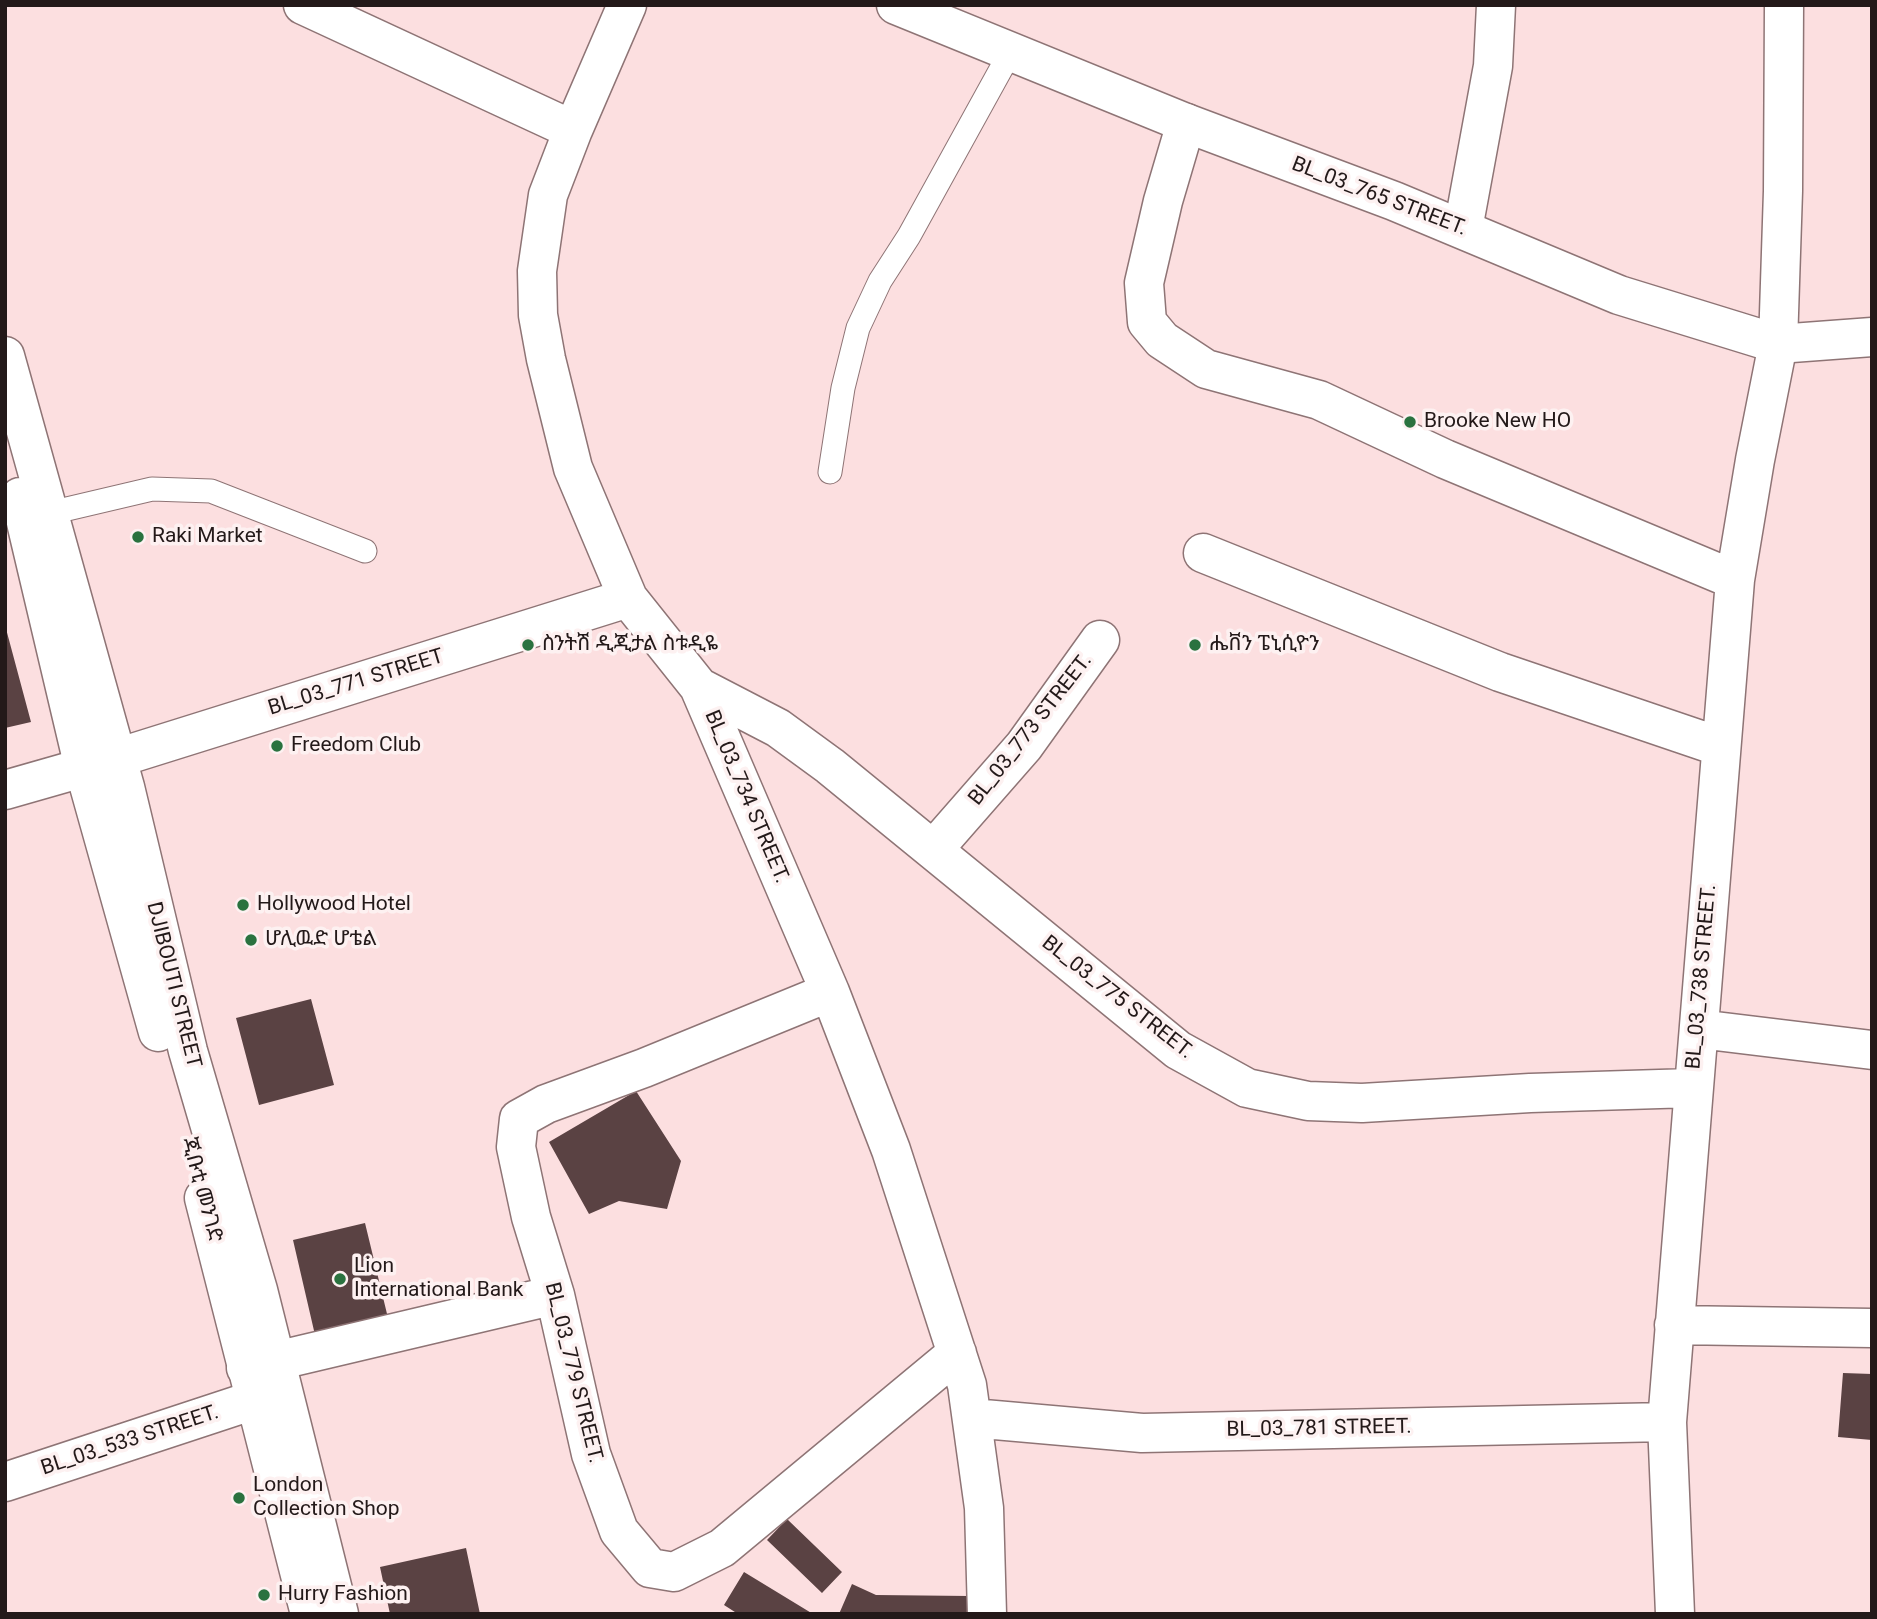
<!DOCTYPE html>
<html>
<head>
<meta charset="utf-8">
<style>
	body { margin:0 }
	#map { position:relative; width:1877px; height:1619px; overflow:hidden; background:#fcdfe0; font-family:Roboto,sans-serif }
	canvas { display:block }
	.frame { position:absolute; inset:0; border:7px solid #231919; pointer-events:none }
</style>
</head>
<body>
<div id="map">
<canvas width="1877" height="1619"></canvas>
<div class="frame"></div>
</div>
<script>
const c = document.querySelector('canvas').getContext('2d');
c.lineJoin = 'round';
function fillPath(path, color) {
  c.fillStyle = color;
  c.fill(path, 'evenodd');
}
function poly(rows) {
  const path = new Path2D();
  for (const r of rows) {
    path.moveTo(r[0], r[1]);
    for (let i = 2; i < r.length; i += 2) path.lineTo(r[i], r[i + 1]);
  }
  return path;
}
function trace(path, color, width, dash) {
  c.strokeStyle = color;
  c.lineWidth = width;
  c.lineCap = dash ? 'butt' : 'round';
  c.setLineDash(dash || []);
  c.stroke(path);
}
function label(font, color, halo, rows, align = 'center') {
  c.font = font + ' Roboto,"Noto Sans Ethiopic",sans-serif';
  c.lineWidth = 7;
  c.setLineDash([]);
  c.textBaseline = 'middle';
  c.strokeStyle = halo;
  c.fillStyle = color;
  for (const [text, x, y, turn = 0] of rows) {
    c.save();
    c.translate(x, y);
    c.rotate((+turn || 0) * Math.PI / 180);
    c.textAlign = isNaN(turn) ? turn : align;
    if (halo) c.strokeText(text, 0, 0);
    c.fillText(text, 0, 0);
    c.restore();
  }
}
const building = poly([
	[5,625,31,722,5,728],
	[311,999,334,1085,259,1105,236,1018],
	[636,1091,681,1161,667,1209,619,1201,589,1214,549,1142],
	[365,1223,388,1318,315,1335,293,1240],
	[1843,1373,1872,1374,1872,1440,1838,1437],
	[787,1519,842,1572,822,1593,767,1540],
	[466,1548,480,1614,390,1614,380,1567],
	[744,1572,813,1614,738,1614,724,1605],
	[852,1584,876,1595,969,1596,968,1614,839,1614]
]);
const lane = poly([
	[830,472,843,388,858,328,880,281,909,236,1011,51],
	[50,513,152,489,211,491,365,551]
]);
const street = poly([
	[303,5,573,130],
	[627,5,573,130,548,195,537,271,538,315,546,359,573,468,628,598,699,687,830,992,891,1150,967,1385,984,1508,987,1614],
	[1186,123,1163,201,1144,283,1147,322,1162,340,1206,369,1319,400,1445,459,1735,580],
	[1463,229,1493,66,1496,5],
	[1203,553,1500,672,1721,747],
	[699,687,778,728,830,766,1178,1050,1247,1088,1308,1101,1362,1103,1530,1093,1692,1088],
	[5,790,117,758,628,598],
	[933,850,1024,746,1100,640],
	[830,992,644,1068,546,1104,519,1119,516,1147,531,1217,555,1295,591,1454,619,1531,650,1568,674,1572,722,1548,957,1353],
	[1699,1029,1872,1050],
	[1674,1325,1872,1328],
	[246,1368,555,1295],
	[972,1418,1142,1433,1667,1422],
	[5,1482,254,1400],
	[1675,1614,1667,1422,1735,580,1755,460,1778,344,1783,191,1784,5]
]);
const secondary = poly([
	[896,5,1186,123,1394,201,1619,295,1778,344,1872,337]
]);
const primary = poly([
	[5,356,125,787,188,1051,258,1290,339,1614],
	[20,497,84,768,158,1032],
	[204,1198,310,1614]
]);
const markers = [
	[1410,422,7,"#2a723f"],
	[138,537,7,"#2a723f"],
	[528,645,7,"#2a723f"],
	[1195,645,7,"#2a723f"],
	[277,746,7,"#2a723f"],
	[243,905,7,"#2a723f"],
	[251,940,7,"#2a723f"],
	[340,1279,7,"#2a723f"],
	[239,1498,7,"#2a723f"],
	[264,1595,7,"#2a723f"]
];
const streetNames = [
	["BL_03_765 STREET.",1379,197,21],
	["BL_03_771 STREET",356,683,-17],
	["BL_03_773 STREET.",1031,730,-52],
	["BL_03_734 STREET.",746,797,67],
	["BL_03_738 STREET.",1702,977,-85],
	["DJIBOUTI STREET",173,985,76],
	["BL_03_775 STREET.",1117,998,38],
	["ጂቡቲ መንገድ",201,1190,75],
	["BL_03_779 STREET.",573,1373,76],
	["BL_03_781 STREET.",1319,1429,-1],
	["BL_03_533 STREET.",130,1441,-18]
];
const poiNames = [
	["Brooke New HO",1424,422],
	["Raki Market",152,537],
	["ስንትሽ ዲጂታል ስቱዲዬ",542,645],
	["ሔቨን ፔኒሲዮን",1209,645],
	["Freedom Club",291,746],
	["Hollywood Hotel",257,905],
	["ሆሊዉድ ሆቴል",265,940],
	["Lion",354,1267],
	["International Bank",354,1291],
	["London",253,1486],
	["Collection Shop",253,1510],
	["Hurry Fashion",278,1595]
];
fillPath(building, '#5a4243');
trace(lane, '#8e7475', 25);
trace(street, '#8e7475', 41);
trace(secondary, '#8e7475', 41);
trace(primary, '#8e7475', 41);
trace(lane, '#fff', 23);
trace(street, '#fff', 38);
trace(secondary, '#fff', 38);
trace(primary, '#fff', 38);
for (const [x, y, r, color] of markers) {
  const dot = new Path2D();
  dot.arc(x, y, r, 0, 2 * Math.PI);
  c.fillStyle = color;
  c.fill(dot);
  trace(dot, '#fdf1f1', 2.5);
}
label('21px', '#231919', '#fdf1f1', streetNames);
label('21px', '#231919', '#fdf1f1', poiNames, 'left');
</script>
</body>
</html>
